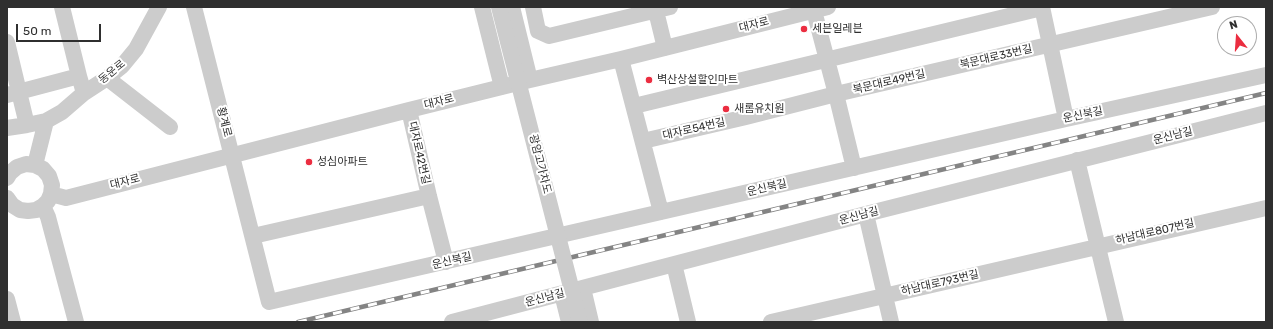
<!DOCTYPE html>
<html>
<head>
<meta charset="utf-8">
<style>
	body { margin:0 }
	#map { position:relative; width:1273px; height:329px; overflow:hidden; background:#fff; font-family:Rubik,sans-serif }
	canvas { display:block }
	.frame { position:absolute; inset:0; border:8px solid #2f2f2f; pointer-events:none }
	.north { position:absolute; left:1217px; top:16px; width:40px; height:40px; box-sizing:border-box; background:#fff; border:1px solid #acacac; border-radius:50%; rotate:343deg; font-size:11px; font-weight:700; line-height:16px; text-align:center; color:#2f2f2f }
	.north::after { content:''; display:block; margin:auto; width:14px; height:18px; background:#eb2d40; clip-path:polygon(50% 0,100% 100%,50% 72%,0 100%) }
	.scale { position:absolute; left:16px; top:24px; width:85px; height:18px; box-sizing:border-box; border:2px solid #2f2f2f; border-top:0; padding-left:5px; font-size:12px; line-height:14px; white-space:nowrap; color:#2f2f2f; -webkit-text-stroke:3px #fff; paint-order:stroke }
</style>
</head>
<body>
<div id="map">
<canvas width="1273" height="329"></canvas>
<div class="frame"></div>
<div class="north">N</div>
<div class="scale">50 m</div>
</div>
<script>
const c = document.querySelector('canvas').getContext('2d');
c.lineJoin = 'round';
function poly(rows) {
  const path = new Path2D();
  for (const r of rows) {
    path.moveTo(r[0], r[1]);
    for (let i = 2; i < r.length; i += 2) path.lineTo(r[i], r[i + 1]);
  }
  return path;
}
function trace(path, color, width, dash) {
  c.strokeStyle = color;
  c.lineWidth = width;
  c.lineCap = dash ? 'butt' : 'round';
  c.setLineDash(dash || []);
  c.stroke(path);
}
function label(font, color, halo, rows, align = 'center') {
  c.font = font + ' Rubik,"Noto Sans KR",sans-serif';
  c.lineWidth = 4;
  c.setLineDash([]);
  c.textBaseline = 'middle';
  c.strokeStyle = halo;
  c.fillStyle = color;
  for (const [text, x, y, turn = 0] of rows) {
    c.save();
    c.translate(x, y);
    c.rotate((+turn || 0) * Math.PI / 180);
    c.textAlign = isNaN(turn) ? turn : align;
    if (halo) c.strokeText(text, 0, 0);
    c.fillText(text, 0, 0);
    c.restore();
  }
}
const minor = poly([
	[62,7,79,76],
	[194,7,269,302,1066,119,1266,75],
	[482,7,502,87],
	[512,7,530,80],
	[533,7,538,31,549,36,670,7],
	[655,7,665,48],
	[813,7,836,94,854,168],
	[1042,7,1066,119],
	[7,42,27,125],
	[621,59,661,212],
	[107,78,170,127],
	[7,95,79,76,84,93],
	[634,106,1042,8],
	[409,110,429,196,446,262],
	[7,128,27,125,46,121,62,112,84,93,107,78,122,66,136,49,159,7],
	[643,141,746,117,836,94,1212,7],
	[1077,160,1116,322],
	[35,165,46,121],
	[7,178,10,173,17,167,26,164,35,165,43,169,49,176,52,185,51,194,48,201,43,206,36,210,28,211,20,210,12,205,7,198],
	[51,194,66,198,409,110,530,80,621,59,828,7],
	[43,206,48,217,76,322],
	[866,214,891,322],
	[253,236,429,196],
	[674,264,688,322],
	[583,288,591,322],
	[562,294,569,322],
	[7,299,13,322],
	[452,322,866,214,1266,113],
	[771,322,1266,208]
]);
const rail = poly([
	[298,322,1266,93]
]);
const minorBridge = poly([
	[499,7,580,322]
]);
const markers = [
	[804,29,4,"#eb2d40"],
	[649,80,4,"#eb2d40"],
	[726,109,4,"#eb2d40"],
	[309,162,4,"#eb2d40"]
];
const streetNames = [
	["대자로",754,25,-14],
	["북문대로33번길",996,57,-13],
	["동운로",112,72,-39],
	["북문대로49번길",889,82,-13],
	["대자로",439,102,-14],
	["운신북길",1083,115,-12],
	["황계로",224,122,76],
	["대자로54번길",694,129,-13],
	["운신남길",1173,136,-14],
	["대자로42번길",419,153,77],
	["광암고가차도",540,164,76],
	["대자로",125,182,-14],
	["운신북길",767,188,-13],
	["운신남길",859,216,-15],
	["하남대로807번길",1155,232,-13],
	["운신북길",452,261,-13],
	["하남대로793번길",940,283,-13],
	["운신남길",545,298,-15]
];
const poiNames = [
	["세븐일레븐",812,29],
	["벽산상설할인마트",657,80],
	["새롬유치원",734,109],
	["성심아파트",317,162]
];
trace(minor, '#ccc', 16);
trace(rail, '#848484', 4.5);
trace(rail, '#fff', 3, [9]);
trace(minorBridge, '#ccc', 16);
for (const [x, y, r, color] of markers) {
  const dot = new Path2D();
  dot.arc(x, y, r, 0, 2 * Math.PI);
  c.fillStyle = color;
  c.fill(dot);
  trace(dot, '#fff', 1.5);
}
label('11px', '#2f2f2f', '#fff', streetNames);
label('11px', '#2f2f2f', '#fff', poiNames, 'left');
</script>
</body>
</html>
